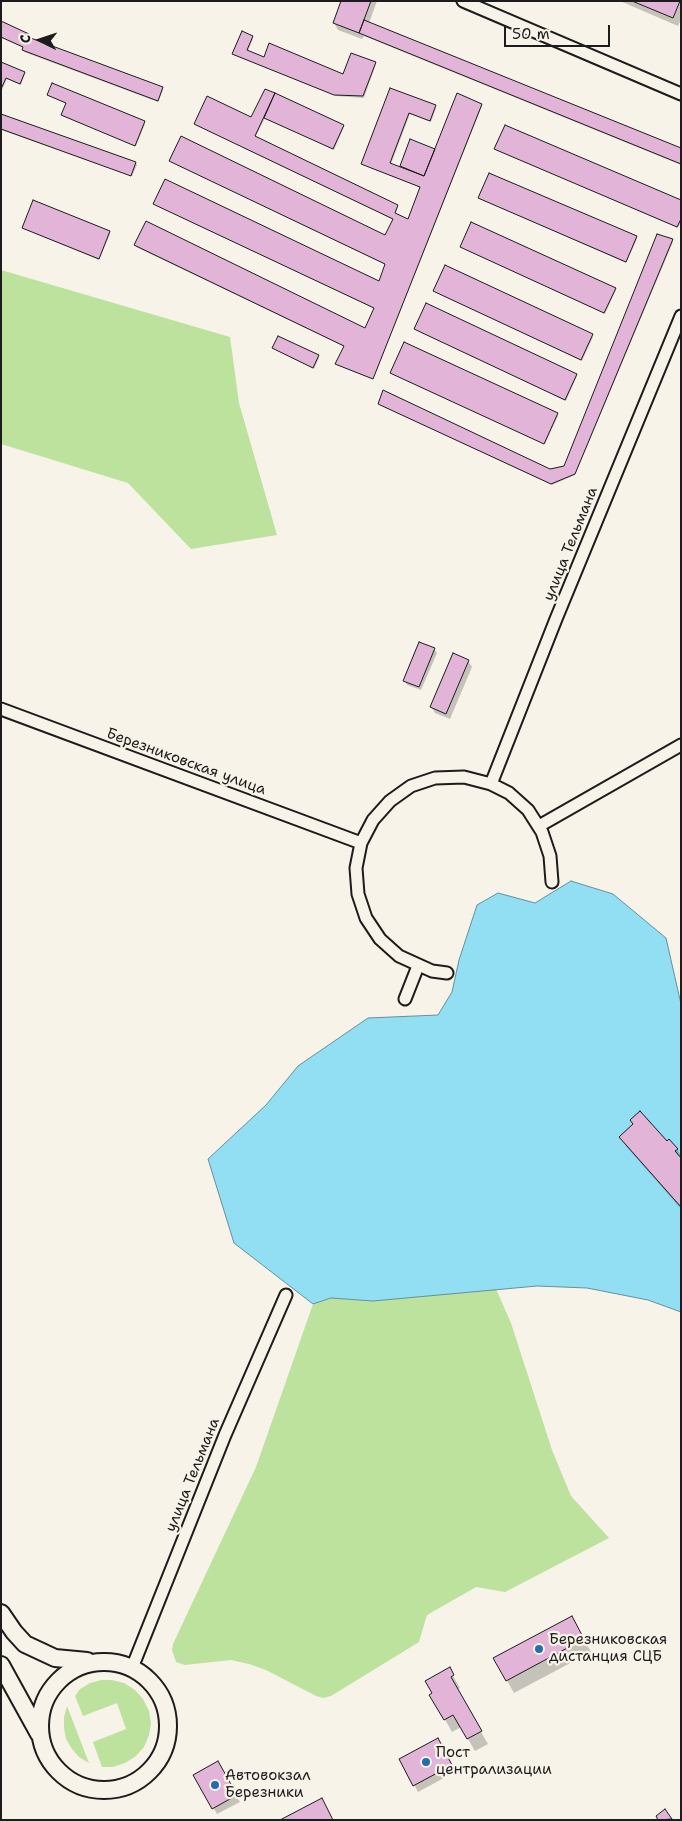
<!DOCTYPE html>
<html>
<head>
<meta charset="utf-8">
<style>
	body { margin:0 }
	#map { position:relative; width:682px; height:1821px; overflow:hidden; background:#f7f3e8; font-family:"Shantell Sans",sans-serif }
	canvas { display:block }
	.frame { position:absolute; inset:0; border:2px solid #1c1c1c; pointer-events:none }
	.north { position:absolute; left:15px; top:15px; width:50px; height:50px; -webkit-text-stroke:4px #f7f3e8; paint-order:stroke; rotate:274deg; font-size:14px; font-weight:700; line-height:20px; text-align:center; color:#1c1c1c }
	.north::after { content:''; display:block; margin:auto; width:18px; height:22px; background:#1c1c1c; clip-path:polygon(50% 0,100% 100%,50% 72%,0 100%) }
	.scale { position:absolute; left:504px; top:25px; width:106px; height:22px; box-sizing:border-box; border:2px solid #1c1c1c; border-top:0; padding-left:6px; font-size:15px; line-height:18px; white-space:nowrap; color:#1c1c1c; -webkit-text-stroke:4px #f7f3e8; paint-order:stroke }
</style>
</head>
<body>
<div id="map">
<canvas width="682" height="1821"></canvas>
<div class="frame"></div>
<div class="north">С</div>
<div class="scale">50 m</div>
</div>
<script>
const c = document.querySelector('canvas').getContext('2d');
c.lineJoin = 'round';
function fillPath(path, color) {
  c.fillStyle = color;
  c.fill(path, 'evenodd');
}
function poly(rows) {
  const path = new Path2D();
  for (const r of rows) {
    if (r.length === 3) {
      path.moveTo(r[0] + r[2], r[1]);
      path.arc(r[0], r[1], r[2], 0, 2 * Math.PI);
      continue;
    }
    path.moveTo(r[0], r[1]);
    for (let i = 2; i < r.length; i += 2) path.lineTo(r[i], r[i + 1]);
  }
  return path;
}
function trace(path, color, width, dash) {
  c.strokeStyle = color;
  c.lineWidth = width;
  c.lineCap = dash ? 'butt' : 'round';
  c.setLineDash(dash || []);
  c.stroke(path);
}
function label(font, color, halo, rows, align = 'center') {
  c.font = font + ' "Shantell Sans",sans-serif';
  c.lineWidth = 4.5;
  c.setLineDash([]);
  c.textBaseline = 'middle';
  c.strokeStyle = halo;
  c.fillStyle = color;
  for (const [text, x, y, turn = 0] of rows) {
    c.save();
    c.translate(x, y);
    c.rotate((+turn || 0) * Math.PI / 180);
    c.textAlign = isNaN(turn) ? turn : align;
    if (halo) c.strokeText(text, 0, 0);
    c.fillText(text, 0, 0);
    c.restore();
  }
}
const green = poly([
	[1,270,230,337,239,403,277,535,191,549,128,483,1,444],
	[496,1289,511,1323,552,1450,571,1496,609,1538,505,1592,476,1587,427,1615,419,1642,331,1696,323,1698,316,1696,266,1670,249,1664,231,1660,185,1665,176,1662,172,1650,173,1644,256,1467,313,1304,331,1298,373,1301],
	[101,1680,112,1680,124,1683,135,1690,143,1699,149,1711,151,1723,149,1735,144,1747,136,1756,125,1763,113,1767,102,1767,93,1742,126,1729,117,1703,83,1716,75,1696,80,1689,90,1683],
	[67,1706,89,1763,79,1757,72,1749,66,1739,64,1728,64,1717]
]);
const water = poly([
	[571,881,613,894,666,938,681,1004,681,1312,648,1300,587,1288,537,1286,373,1301,331,1298,313,1304,234,1243,208,1159,266,1105,298,1066,368,1018,438,1015,452,992,459,960,477,905,498,893,535,903,571,881]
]);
const shadow = poly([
	[343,1,377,1,369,23,681,149,681,165,364,36,362,39,338,30,334,23],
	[620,1,681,1,681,19,678,26],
	[1,23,28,35,29,38,162,88,163,90,158,102,24,52,24,48,1,38],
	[252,37,253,39,248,51,265,58,343,76,376,63,376,64,364,98,336,96,235,55,234,54],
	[1,64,24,73,25,74,21,85,7,79,1,92],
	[391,89,436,108,431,122,410,114,391,164,403,169,401,166,436,151,481,105,482,106,373,379,337,365,336,364,345,347,136,247,135,245,366,329,375,309,154,204,379,282,386,265,172,162,386,237,394,220,195,124,252,119,265,90,344,127,334,150,265,118,255,138,398,206,398,207,395,214,408,221,421,188,363,164],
	[48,95,144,122,145,124,136,146,63,116,62,115,67,104],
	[1,115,136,163,137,165,132,176,1,130],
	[496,149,681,201,681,222,678,228],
	[479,198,636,237,637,239,626,263],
	[23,228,109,232,110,234,99,260],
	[672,240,673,242,575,475,552,485,379,404,549,470,565,467],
	[461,247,615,288,616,290,605,314],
	[435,291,592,335,593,337,582,361],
	[415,329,576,375,577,376,566,401],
	[273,348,318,356,319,358,314,369],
	[391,373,557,414,558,416,545,444],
	[434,649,437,653,421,690,407,685,405,681],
	[468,661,472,667,450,719,435,713,431,706],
	[634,1125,677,1149,681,1156,681,1209,626,1146,621,1137],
	[579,1630,591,1652,514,1693,495,1659],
	[449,1669,460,1688,457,1690,488,1744,475,1751,461,1727,452,1732,431,1695],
	[438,1740,455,1772,418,1792,401,1759],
	[218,1763,240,1802,217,1814,195,1775]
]);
const building = poly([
	[341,1,371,1,359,33,333,23,341,1],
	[632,1,680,1,673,18,632,1],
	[364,20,681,148,681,164,359,33,364,20],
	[1,21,29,34,28,37,163,87,158,101,22,50,23,47,1,37,1,21],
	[242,31,253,36,247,50,264,57,269,43,343,74,351,53,376,62,363,96,334,95,232,54,242,31],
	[1,62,25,72,20,84,6,78,1,89,1,62],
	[52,83,145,121,135,146,61,115,66,103,47,95,52,83],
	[390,88,436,105,430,121,409,113,390,163,424,176,457,93,482,104,373,379,335,364,344,346,134,245,146,221,365,328,374,308,153,204,165,179,379,281,385,264,169,161,181,136,385,235,393,219,194,124,207,96,251,117,265,89,275,93,255,136,398,205,395,213,408,219,420,187,361,164,390,88],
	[275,93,344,125,333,149,264,118,275,93],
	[1,114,136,162,131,176,1,129,1,114],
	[505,125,681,200,681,219,677,227,494,149,505,125],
	[410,139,435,149,424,176,400,166,410,139],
	[489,173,637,236,626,262,478,198,489,173],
	[33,200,110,231,99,259,22,228,33,200],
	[471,222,616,288,604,313,460,247,471,222],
	[657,234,673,239,575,474,551,484,378,404,383,390,550,469,564,466,657,234],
	[445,265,593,334,581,360,433,291,445,265],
	[426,303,577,374,565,400,414,329,426,303],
	[278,336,319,355,313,368,272,348,278,336],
	[404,342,558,413,544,444,390,373,404,342],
	[419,642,435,648,419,687,403,681,419,642],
	[453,653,469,660,446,714,430,707,453,653],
	[640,1111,667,1141,669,1139,678,1149,675,1151,681,1158,681,1207,619,1137,633,1124,630,1120,640,1111],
	[572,1616,584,1639,506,1681,493,1658,572,1616],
	[450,1667,454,1675,451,1677,482,1731,467,1739,453,1715,444,1720,429,1695,432,1693,425,1681,450,1667],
	[438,1738,452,1765,413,1786,399,1759,438,1738],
	[218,1761,237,1795,212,1809,193,1775,218,1761],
	[322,1798,333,1820,280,1820,322,1798],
	[665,1809,672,1819,658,1820,656,1816,665,1809]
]);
const minor = poly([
	[463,1,681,94],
	[1,709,361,843],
	[491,784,556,619,681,316],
	[539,826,681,745],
	[447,973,432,971,399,956,380,939,366,918,358,894,356,868,361,843,373,820,390,801,411,786,435,778,464,777,491,784,509,793,528,810,542,832,550,856,552,882],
	[405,999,418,966],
	[132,1668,225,1435,286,1295]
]);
const secondary = poly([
	[1,1613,14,1632,25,1644,55,1658,87,1661],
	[104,1726,64],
	[1,1665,39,1734]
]);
const markers = [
	[539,1649,5,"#1f6fb2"],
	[426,1762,5,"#1f6fb2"],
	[215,1785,5,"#1f6fb2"]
];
const streetNames = [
	["улица Тельмана",571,544,-68],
	["Березниковская улица",186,762,20],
	["улица Тельмана",193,1475,-68]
];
const poiNames = [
	["Березниковская",549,1640],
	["дистанция СЦБ",549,1657],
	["Пост",436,1753],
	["централизации",436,1770],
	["Автовокзал",225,1776],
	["Березники",225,1793]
];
fillPath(green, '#bce29d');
fillPath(water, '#92def2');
trace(water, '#63909c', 1);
fillPath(shadow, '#0003');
fillPath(building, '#e2b4d7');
trace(building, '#1c1c1c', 1);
trace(minor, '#1c1c1c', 15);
trace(secondary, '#1c1c1c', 20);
trace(minor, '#f7f3e8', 11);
trace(secondary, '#f7f3e8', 16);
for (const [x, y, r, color] of markers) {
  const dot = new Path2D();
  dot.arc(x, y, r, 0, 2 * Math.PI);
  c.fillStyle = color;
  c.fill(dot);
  trace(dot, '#f7f3e8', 2);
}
label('15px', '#1c1c1c', '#f7f3e8', streetNames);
label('15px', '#1c1c1c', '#f7f3e8', poiNames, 'left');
</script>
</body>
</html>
